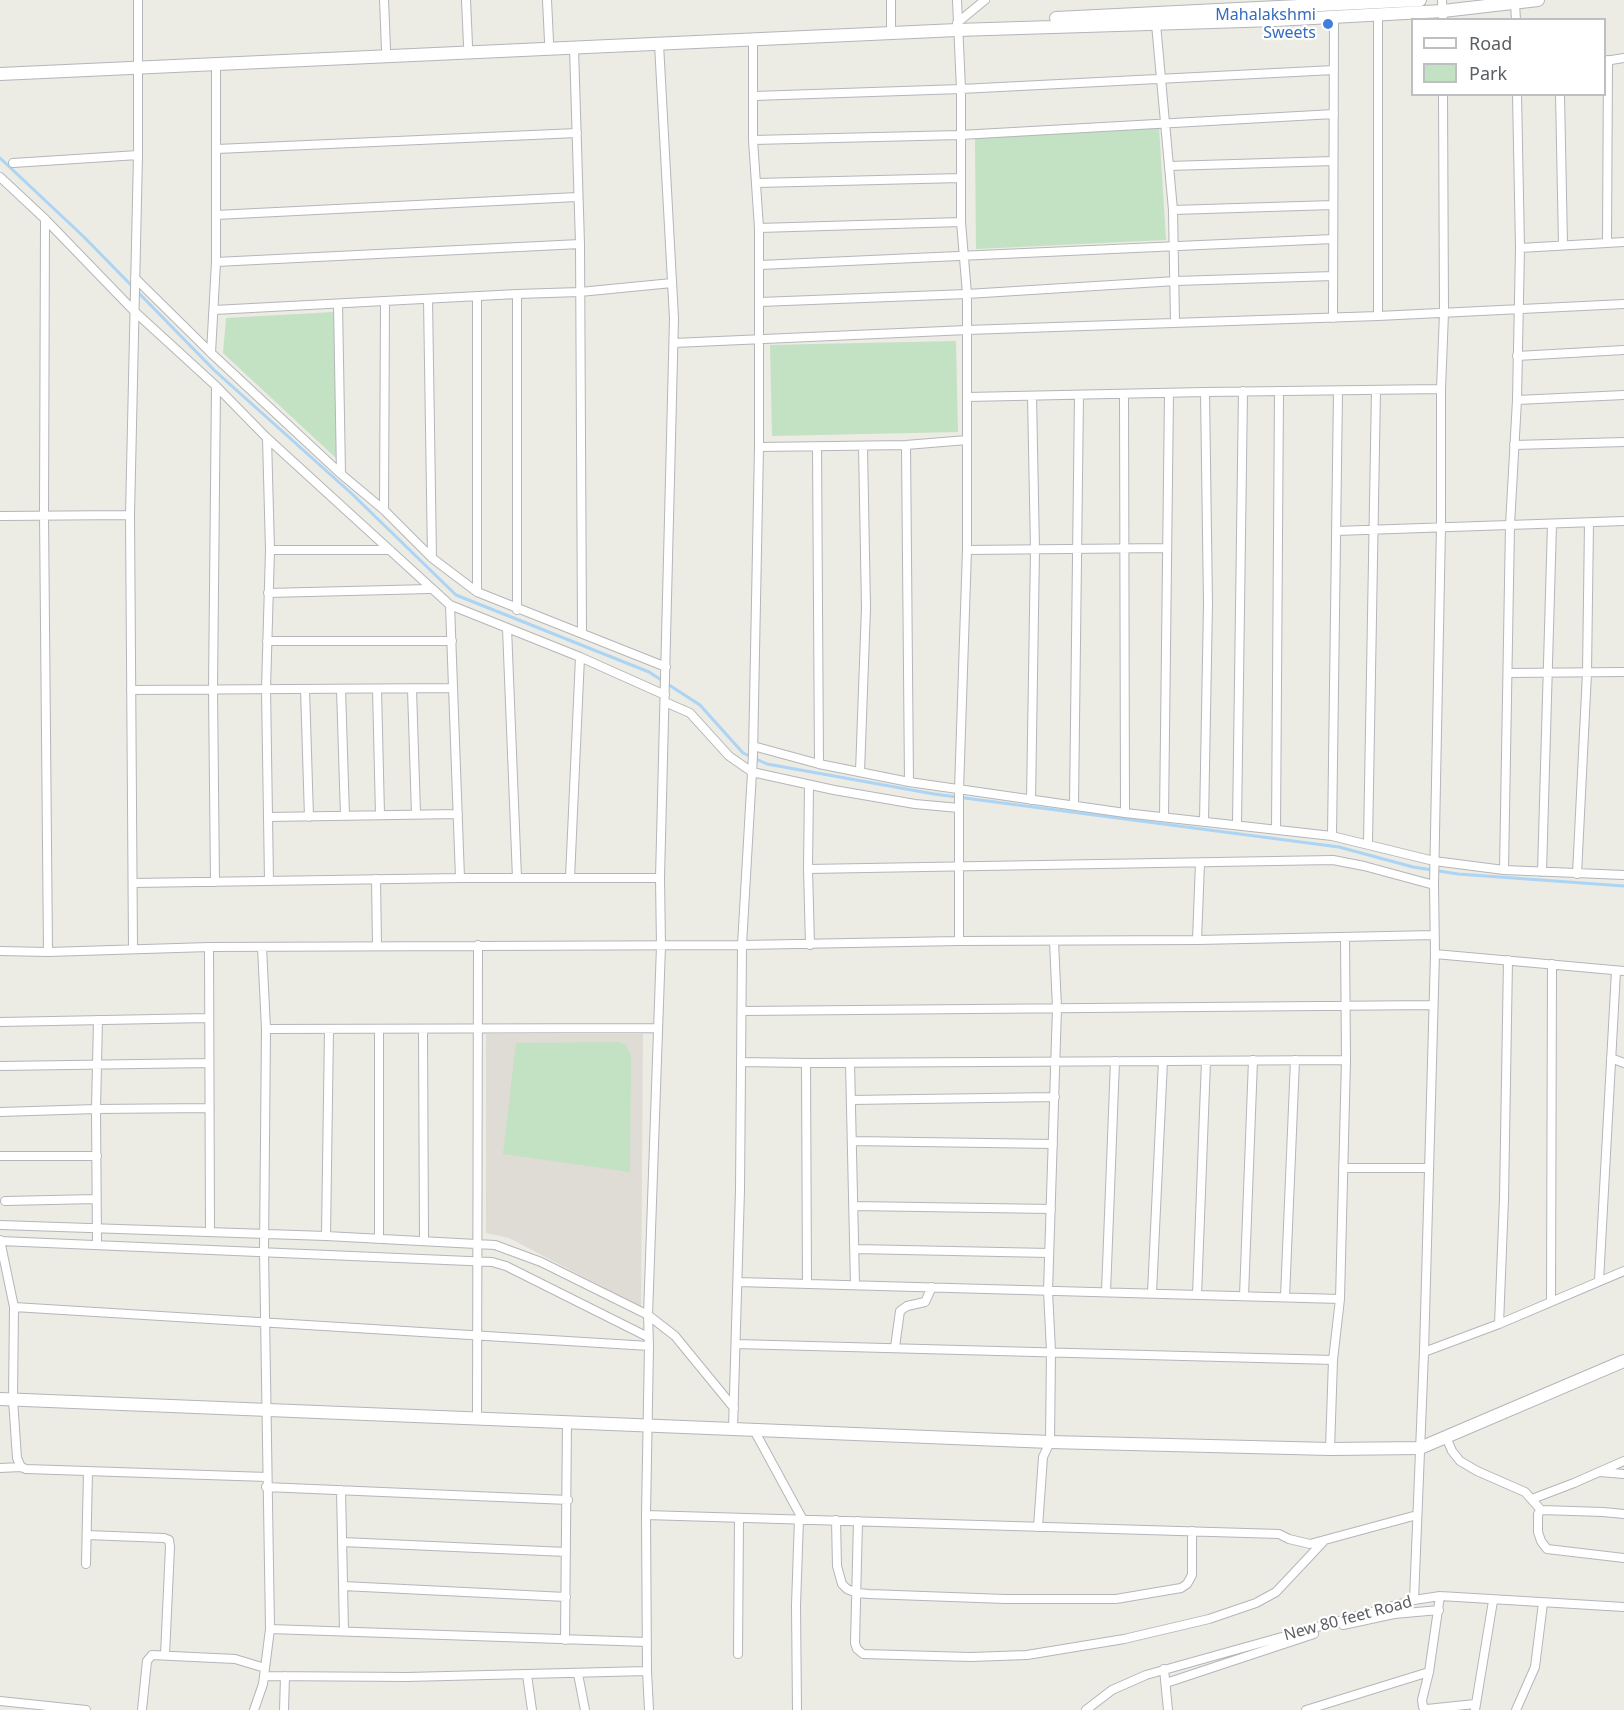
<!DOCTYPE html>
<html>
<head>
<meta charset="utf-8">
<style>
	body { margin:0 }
	#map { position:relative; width:1624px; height:1710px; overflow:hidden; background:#ecebe4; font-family:"Noto Sans",sans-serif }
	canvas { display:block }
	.legend { position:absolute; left:1411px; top:18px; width:195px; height:78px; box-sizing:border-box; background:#fff; border:2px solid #bebfc0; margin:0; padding:8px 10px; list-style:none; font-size:18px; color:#5c5f62 }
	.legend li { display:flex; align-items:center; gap:12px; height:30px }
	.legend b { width:30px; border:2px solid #bebfc0 }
</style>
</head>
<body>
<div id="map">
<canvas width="1624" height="1710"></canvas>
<ul class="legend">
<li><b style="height:8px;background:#fff"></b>Road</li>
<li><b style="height:16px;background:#c3e1c3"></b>Park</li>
</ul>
</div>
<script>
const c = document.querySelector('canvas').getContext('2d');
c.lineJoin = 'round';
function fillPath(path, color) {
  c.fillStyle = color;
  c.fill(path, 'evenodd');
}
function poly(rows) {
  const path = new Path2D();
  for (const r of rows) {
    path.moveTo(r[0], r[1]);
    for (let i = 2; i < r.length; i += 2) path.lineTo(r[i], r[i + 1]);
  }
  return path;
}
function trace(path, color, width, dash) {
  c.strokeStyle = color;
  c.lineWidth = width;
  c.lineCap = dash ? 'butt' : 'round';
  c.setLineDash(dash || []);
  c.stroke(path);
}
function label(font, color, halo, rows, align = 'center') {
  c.font = font + ' "Noto Sans",sans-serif';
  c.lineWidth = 4.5;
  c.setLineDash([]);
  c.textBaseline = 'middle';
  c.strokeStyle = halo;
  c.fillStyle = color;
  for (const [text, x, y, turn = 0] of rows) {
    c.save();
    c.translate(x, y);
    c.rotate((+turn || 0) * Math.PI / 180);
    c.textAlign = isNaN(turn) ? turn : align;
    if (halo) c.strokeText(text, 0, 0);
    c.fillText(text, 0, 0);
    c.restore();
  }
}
const education = poly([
	[486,1034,643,1034,641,1307,509,1238,486,1233]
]);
const green = poly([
	[1159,127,1166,240,976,249,975,138],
	[334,312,338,460,223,353,226,318],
	[956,341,958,432,772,436,770,345],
	[620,1042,626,1045,631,1055,630,1172,503,1154,516,1043]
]);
const stream = poly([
	[0,158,84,237,214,370,351,493,456,595,649,672,700,705,743,753,767,764,934,794,1339,847,1413,867,1458,874,1624,886]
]);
const street = poly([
	[384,0,386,49],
	[466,0,468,45],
	[547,0,549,41],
	[891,0,891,26],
	[957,0,961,89,961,222,967,294,967,550,959,790,959,941],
	[1442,0,1443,20],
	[1515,4,1516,20],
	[1378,15,1378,316],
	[957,23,985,0],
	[1156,24,1173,210,1175,322],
	[574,48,580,244,582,633],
	[1605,61,1624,58],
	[1560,94,1563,245],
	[754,96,961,89,1334,70],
	[753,140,960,135,1334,114],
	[217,149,577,133],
	[13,163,138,155],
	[1169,166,1333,161],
	[0,177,45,219,134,311,216,386,267,438,450,605,580,657,665,695],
	[756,183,961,178],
	[1173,210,1333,205],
	[216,215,577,197],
	[45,219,44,515,48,952],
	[759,228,961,222],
	[1607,242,1608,60],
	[1520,248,1624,242],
	[216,262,580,244],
	[760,265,1333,239],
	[135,278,211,353,341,474,384,510,432,558,477,592,666,667],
	[517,294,517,610],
	[477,296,477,592],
	[428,299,432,558],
	[760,302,967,294,1176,281,1333,276],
	[338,304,341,474],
	[214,310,517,294,580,292,672,283],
	[1333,318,1334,17],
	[674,343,967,330,1378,316,1624,304],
	[211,353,216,262,216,64],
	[1517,356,1624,350],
	[1124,395,1125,813],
	[967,397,1205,392,1441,389],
	[1517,400,1624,395],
	[267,438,270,550,266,689,269,881],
	[906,445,909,782],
	[1514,445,1624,442],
	[759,447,906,445,967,440],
	[817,447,819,764],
	[384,510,385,301],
	[0,516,130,515],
	[1336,531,1624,521],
	[270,550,390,550],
	[967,550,1167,548],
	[268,593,430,589],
	[450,605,460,878],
	[507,628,517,878],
	[267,641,452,641],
	[1508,673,1624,672],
	[305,689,309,817],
	[341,689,345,816],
	[377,689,380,815],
	[412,689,416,814],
	[131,690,452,688],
	[665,702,690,713,729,756,752,772,834,790,915,804,959,808],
	[753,746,819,764,909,782,1125,813,1332,836,1434,861,1504,870,1624,875],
	[860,772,866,608,863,446],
	[809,785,808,869,810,945],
	[1031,800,1035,550,1032,396],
	[1074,805,1079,395],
	[268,817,458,814],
	[1164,817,1169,393],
	[1204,822,1208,604,1205,392],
	[1237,825,1243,391],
	[1276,829,1279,391],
	[1332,836,1338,391],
	[1368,843,1376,390],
	[808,869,1333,860,1364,866,1434,885],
	[1504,870,1510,525,1517,400,1520,248,1517,94],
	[1542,872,1552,524],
	[1577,874,1587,673,1589,523],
	[570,878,580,657],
	[376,879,377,945],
	[215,882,213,689,216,386],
	[133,883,460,878,660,878],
	[1197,940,1200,863],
	[209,947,210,1232],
	[262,947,266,1029,264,1251,270,1629,647,1642],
	[133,948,130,515,138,155,138,0],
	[0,951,48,952,209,947,742,945,959,941,1197,940,1434,935],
	[1435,954,1624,971],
	[742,1011,1433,1005],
	[0,1022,208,1018],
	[266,1029,657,1028],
	[379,1029,379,1239],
	[423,1029,424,1241],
	[1611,1058,1624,1063],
	[741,1062,806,1063,1346,1060],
	[806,1063,807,1283],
	[850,1063,855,1285],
	[0,1066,209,1063],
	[851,1100,1055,1097],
	[0,1112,96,1109,209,1108],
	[852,1141,1053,1144],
	[0,1156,97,1156],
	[1343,1168,1429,1168],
	[5,1201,96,1199],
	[854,1206,1051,1209],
	[0,1225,326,1236,495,1245,541,1262,648,1315,675,1336,734,1408],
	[326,1236,329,1029],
	[0,1240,14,1307],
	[0,1241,492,1262,506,1266,648,1337],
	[97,1244,96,1109,98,1020],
	[855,1249,1049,1253],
	[1599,1281,1616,971],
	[738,1282,1340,1299],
	[1106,1292,1115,1061],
	[1152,1293,1163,1061],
	[1197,1295,1206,1061],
	[1244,1296,1253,1060],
	[1285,1297,1295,1060],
	[1551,1301,1552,964],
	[1499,1324,1504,1199,1508,960],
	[736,1344,1333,1360],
	[895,1347,900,1311,907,1306,925,1302,932,1287],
	[1424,1352,1499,1324,1624,1271],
	[477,1419,478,945],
	[733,1429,740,1190,742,945,753,755,759,447,759,228,753,140,753,39],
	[754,1430,803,1520],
	[1446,1437,1452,1451,1460,1461,1477,1471,1525,1492,1541,1510,1603,1512,1624,1514],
	[1330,1449,1333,1360,1340,1299,1346,1060,1345,937],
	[0,1468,21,1467],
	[1600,1472,1624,1474],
	[267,1477,26,1469,21,1467,17,1458,13,1399,14,1307,649,1346],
	[266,1487,568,1500],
	[341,1490,344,1631],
	[1532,1499,1574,1483,1624,1461],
	[1541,1510,1538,1514,1538,1532,1541,1541,1547,1549,1624,1558],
	[646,1515,1279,1534,1289,1539,1310,1544,1417,1515],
	[836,1520,837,1566,842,1584,847,1589,857,1593,869,1594,1005,1599,1116,1599,1181,1588,1187,1584,1192,1575,1192,1531],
	[858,1521,855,1643,857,1649,863,1654,971,1657,1027,1655,1124,1639,1209,1619,1256,1603,1276,1592,1323,1542],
	[1038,1527,1043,1457,1050,1442,1051,1351,1048,1291,1057,1008,1054,941],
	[87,1535,164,1538,169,1540,170,1547,165,1655],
	[342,1542,566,1552],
	[86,1564,88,1471],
	[343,1586,566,1597],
	[1440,1596,1429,1672,1422,1700,1423,1707,1427,1709,1475,1704],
	[1414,1600,1424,1352,1435,954,1434,885,1441,526,1441,389,1444,313,1443,94],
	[1343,1625,1394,1614,1439,1610],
	[565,1640,567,1422],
	[738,1654,739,1518],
	[1164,1669,1168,1710],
	[578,1674,585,1710],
	[527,1675,532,1710],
	[264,1676,407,1677,647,1671],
	[1166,1683,1314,1634],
	[0,1701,86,1710],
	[142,1710,147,1661,152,1655,235,1659,265,1668],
	[254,1710,263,1684,270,1629],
	[284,1710,285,1676],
	[649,1710,647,1671,646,1515,649,1346,648,1315,661,946,660,878,674,318,659,44],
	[797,1710,796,1605,799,1519],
	[1086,1710,1112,1690,1146,1675,1414,1600,1440,1596,1624,1607],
	[1306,1710,1429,1672],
	[1475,1710,1493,1601],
	[1516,1710,1535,1667,1543,1603]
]);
const secondary = poly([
	[1056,18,1420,0],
	[0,74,957,30,1276,20,1443,11,1538,0],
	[0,1399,1050,1442,1330,1449,1420,1448,1624,1361]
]);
const markers = [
	[1328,24,6,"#3f7fe0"]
];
const shopNames = [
	["Mahalakshmi",1316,15],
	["Sweets",1316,33]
];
const streetNames = [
	["New 80 feet Road",1348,1619,-15]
];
fillPath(education, '#dfdcd5');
fillPath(green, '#c3e1c3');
trace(stream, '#abd4f5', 3);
trace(street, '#b4b6b9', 10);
trace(secondary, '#b3b6b9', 14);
trace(street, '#fff', 8);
trace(secondary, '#fff', 12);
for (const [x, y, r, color] of markers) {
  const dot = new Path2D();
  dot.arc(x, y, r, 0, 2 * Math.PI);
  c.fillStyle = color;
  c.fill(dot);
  trace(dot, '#fff', 2);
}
label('16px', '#366cbe', '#fff', shopNames, 'right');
label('16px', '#5c5f62', '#fff', streetNames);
</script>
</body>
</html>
